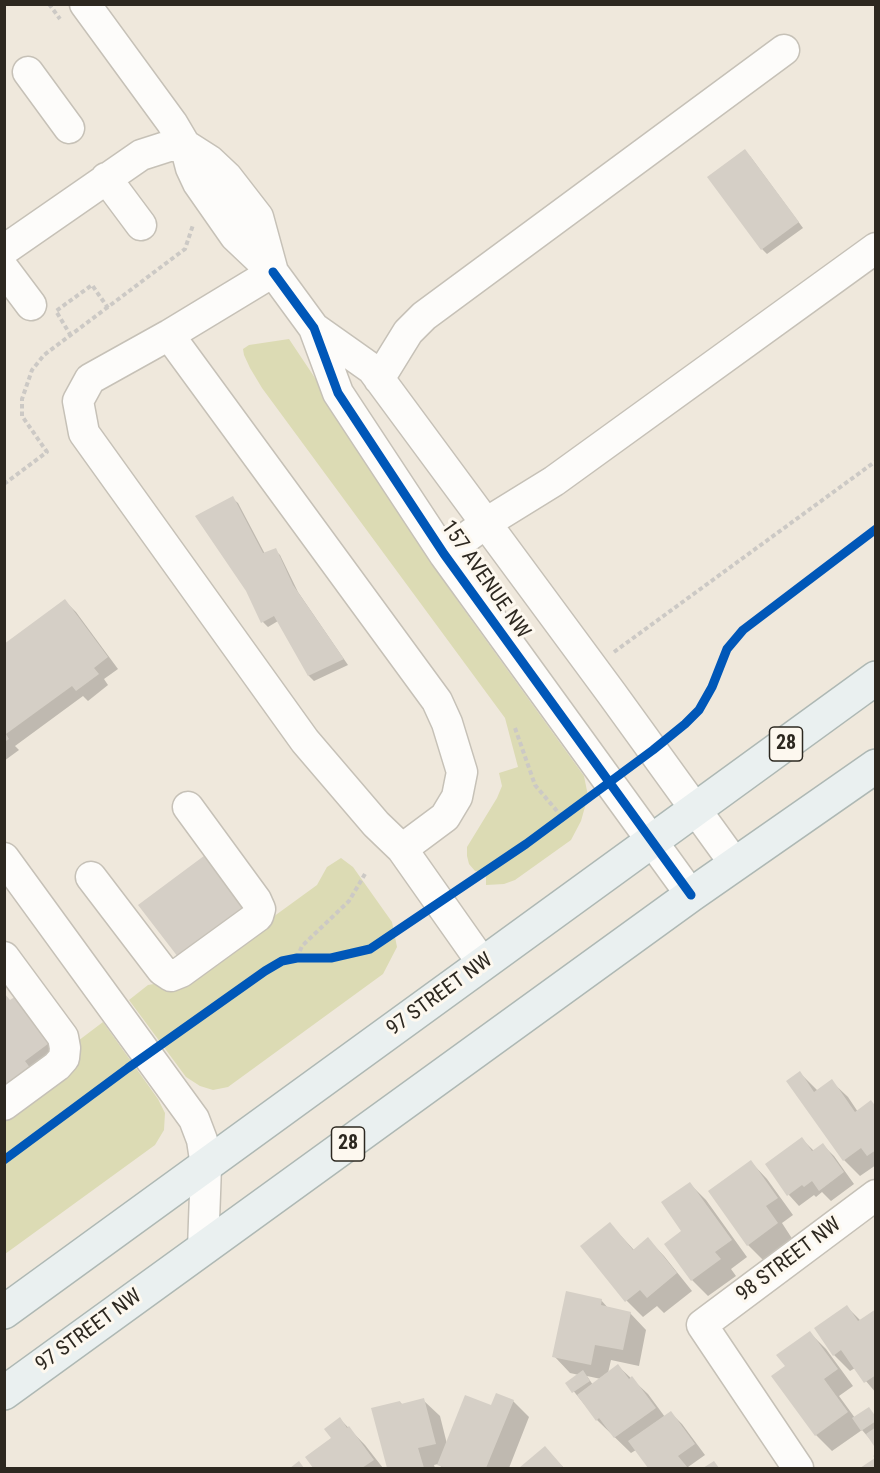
<!DOCTYPE html>
<html>
<head>
<meta charset="utf-8">
<style>
	body { margin:0 }
	#map { position:relative; width:880px; height:1473px; overflow:hidden; background:#efe8dc; font-family:"Roboto Condensed",sans-serif }
	canvas { display:block }
	.frame { position:absolute; inset:0; border:6px solid #2d2820; pointer-events:none }
</style>
</head>
<body>
<div id="map">
<canvas width="880" height="1473"></canvas>
<div class="frame"></div>
</div>
<script>
const c = document.querySelector('canvas').getContext('2d');
c.lineJoin = 'round';
function fillPath(path, color) {
  c.fillStyle = color;
  c.fill(path, 'evenodd');
}
function poly(rows) {
  const path = new Path2D();
  for (const r of rows) {
    path.moveTo(r[0], r[1]);
    for (let i = 2; i < r.length; i += 2) path.lineTo(r[i], r[i + 1]);
  }
  return path;
}
function trace(path, color, width, dash) {
  c.strokeStyle = color;
  c.lineWidth = width;
  c.lineCap = dash ? 'butt' : 'round';
  c.setLineDash(dash || []);
  c.stroke(path);
}
function label(font, color, halo, rows, align = 'center') {
  c.font = font + ' "Roboto Condensed",sans-serif';
  c.lineWidth = 6;
  c.setLineDash([]);
  c.textBaseline = 'middle';
  c.strokeStyle = halo;
  c.fillStyle = color;
  for (const [text, x, y, turn = 0] of rows) {
    c.save();
    c.translate(x, y);
    c.rotate((+turn || 0) * Math.PI / 180);
    c.textAlign = isNaN(turn) ? turn : align;
    if (halo) c.strokeText(text, 0, 0);
    c.fillText(text, 0, 0);
    c.restore();
  }
}
const green = poly([
	[289,339,397,501,421,547,462,607,584,776,588,796,581,821,571,840,515,880,504,884,486,885,486,873,475,871,469,864,467,856,467,847,497,798,502,786,499,773,518,767,505,718,262,388,250,368,244,355,243,349,249,345],
	[341,858,353,867,392,922,397,947,383,974,228,1087,213,1090,200,1086,186,1077,129,1000,148,985,154,984,174,989,317,885,327,867],
	[103,1022,158,1099,165,1113,164,1130,155,1145,5,1254,4,1110,70,1047]
]);
const shadow = poly([
	[750,156,803,228,767,254,762,249],
	[232,498,238,503,265,554,275,550,280,555,298,592,348,665,314,681,309,676,278,621,268,627,263,622,248,591],
	[65,601,76,612,118,669,104,679,108,685,88,701,83,696,15,746,19,750,4,761,4,646],
	[10,1002,60,1044,29,1067,4,1104],
	[800,1073,818,1091,831,1081,848,1097,858,1112,876,1107,876,1165,860,1176,844,1160],
	[802,1139,814,1151,823,1145,834,1156,854,1184,831,1201,822,1192,816,1197,814,1195,799,1206,789,1195],
	[751,1162,767,1179,793,1215,782,1223,793,1240,764,1261,748,1245],
	[690,1184,706,1200,747,1257,731,1269,736,1276,708,1296,692,1280,683,1232],
	[610,1224,634,1250,648,1239,664,1256,692,1291,664,1313,657,1306,643,1317,627,1301,582,1247],
	[601,1300,609,1309,630,1313,646,1330,639,1366,611,1360,608,1373,618,1366,648,1394,665,1417,671,1413,682,1424,705,1455,688,1467,689,1468,650,1468,636,1450,631,1453,597,1420,567,1383,579,1375,570,1373,554,1356],
	[587,1376,601,1379,593,1385],
	[847,1307,861,1321,876,1310,876,1393,855,1368,850,1371,834,1355],
	[809,1332,826,1349,853,1386,839,1396,855,1418,876,1417,876,1446,862,1430,832,1451,816,1435,787,1366],
	[423,1400,440,1416,447,1444,491,1407,513,1401,529,1417,509,1468,443,1468,438,1464,434,1465,435,1468,389,1468,373,1409,400,1402,403,1405],
	[340,1419,365,1445,383,1468,315,1468,307,1457,333,1439],
	[545,1448,564,1468,521,1468]
]);
const building = poly([
	[745,149,799,222,761,250,707,177],
	[233,496,263,553,276,548,293,585,344,659,308,676,274,616,261,623,246,591,195,516],
	[65,599,108,657,94,668,99,674,76,691,72,686,6,734,9,739,4,742,4,644],
	[220,844,249,905,178,957,138,905],
	[22,992,56,1038,25,1061,34,1073,4,1095,4,993,10,1000],
	[800,1071,814,1092,832,1079,855,1112,871,1100,876,1107,876,1150,867,1156,861,1148,843,1161,786,1081],
	[802,1137,812,1151,823,1143,844,1172,819,1191,812,1181,804,1187,802,1185,787,1196,765,1164],
	[751,1160,778,1198,766,1206,778,1223,747,1246,708,1191],
	[690,1182,732,1240,715,1252,721,1259,691,1281,664,1244,681,1231,661,1202],
	[610,1222,633,1250,648,1237,677,1273,647,1298,640,1290,625,1302,580,1246],
	[566,1291,602,1299,601,1305,631,1312,623,1350,595,1345,591,1365,552,1357],
	[847,1305,858,1321,876,1309,876,1375,864,1383,841,1350,833,1356,814,1328],
	[810,1331,838,1369,824,1379,848,1412,815,1436,771,1376,785,1366,776,1355],
	[618,1364,629,1379,632,1376,656,1408,614,1438,599,1418,596,1421,577,1395],
	[583,1370,590,1381,572,1393,565,1383],
	[496,1393,514,1400,486,1468,446,1468,437,1465,465,1395,491,1405],
	[424,1398,436,1444,418,1448,424,1468,387,1468,371,1408,400,1401,401,1404],
	[869,1407,876,1417,876,1421,861,1431,852,1418],
	[671,1411,695,1444,678,1456,688,1468,648,1468,628,1441],
	[340,1417,347,1428,349,1426,374,1460,362,1468,313,1468,305,1457,331,1438,324,1429],
	[876,1427,876,1449,866,1434],
	[545,1446,564,1468,519,1468],
	[876,1454,876,1468,860,1468,875,1458,873,1456],
	[299,1461,304,1468,290,1468],
	[714,1461,719,1468,703,1468]
]);
const path = poly([
	[49,4,60,19],
	[71,336,56,311,92,285,108,308],
	[4,484,47,452,22,416,22,399,32,370,44,355,185,249,193,225],
	[4,527,4,529],
	[614,652,876,461],
	[515,728,535,785,562,817],
	[297,958,302,946,349,901,365,874]
]);
const minor = poly([
	[85,4,172,123,185,145,191,168,198,183,235,236,273,272,314,328,338,393,444,554,691,895],
	[28,72,69,128],
	[185,145,210,161,227,177,258,217,273,272],
	[106,178,141,225],
	[4,250,141,155,169,146,185,145],
	[4,269,31,305],
	[273,272,169,335,90,379,78,401,84,433,305,741,376,824,402,849,483,964],
	[314,328,372,369,612,694,735,864],
	[169,335,437,701,447,723,462,772,457,797,445,817,402,849],
	[379,379,408,332,424,316,784,50],
	[444,554,486,523,554,481,876,248],
	[4,858,194,1119,202,1140,206,1166,203,1249],
	[91,877,162,970,171,976,181,972,258,916,260,909,256,900,188,807],
	[4,957,63,1037,65,1048,64,1058,57,1066,4,1105],
	[798,1468,702,1325,876,1195]
]);
const major = poly([
	[4,1312,876,678],
	[4,1393,691,895,876,766]
]);
const cycleway = poly([
	[273,272,314,328,338,393,444,554,691,895],
	[4,1160,128,1068,265,971,282,961,297,958,331,958,370,949,526,844,653,750,685,724,699,710,712,687,727,649,743,630,876,529]
]);
const shields = [
	[786,744,33],
	[348,1144,33]
];
const shieldNames = [
	["28",786,744],
	["28",348,1144]
];
const streetNames = [
	["157 AVENUE NW",485,580,55],
	["97 STREET NW",440,995,-36],
	["98 STREET NW",789,1260,-37],
	["97 STREET NW",89,1331,-36]
];
fillPath(green, '#dcdbb4');
fillPath(shadow, '#0003');
fillPath(building, '#d5cfc6');
trace(minor, '#c6c1b7', 33);
trace(major, '#aeb8b4', 36);
trace(path, '#ccc9c5', 4, [4.5, 3]);
trace(minor, '#fdfcfa', 30);
trace(major, '#eaf0f0', 33);
trace(cycleway, '#0057b8', 9);
for (const [x, y, w] of shields) {
  const box = new Path2D();
  box.roundRect(x - w / 2, y - 17, w, 34, 4.5);
  c.fillStyle = '#fdf8ef';
  c.fill(box);
  trace(box, '#2d2820', 1.5);
}
label('bold 20px', '#2d2820', null, shieldNames);
label('21px', '#2d2820', '#fdf8ef', streetNames);
</script>
</body>
</html>
